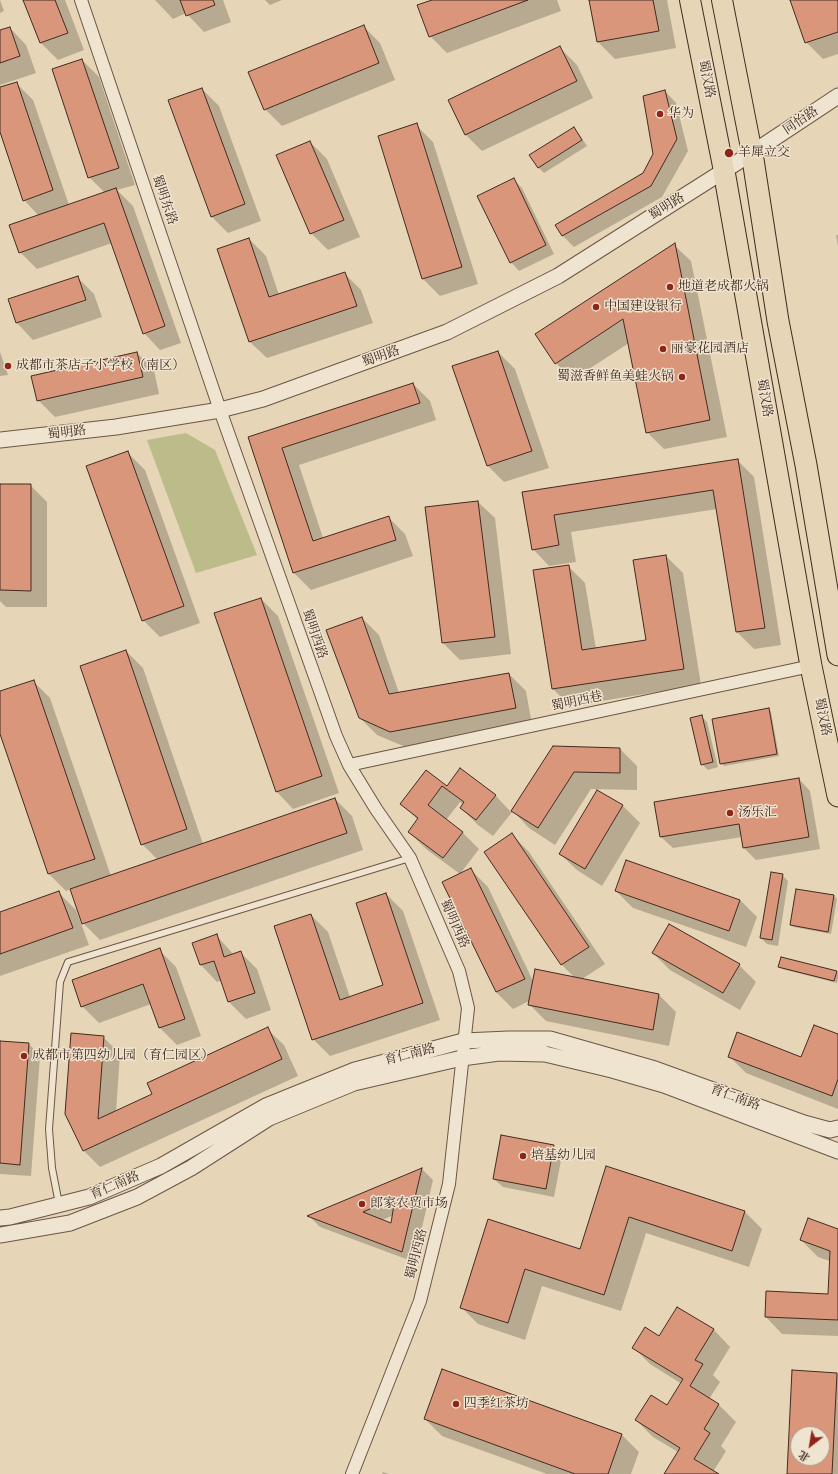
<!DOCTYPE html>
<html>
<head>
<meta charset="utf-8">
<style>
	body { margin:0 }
	#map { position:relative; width:838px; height:1474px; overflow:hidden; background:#e6d5b6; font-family:"Libre Bodoni","Noto Serif SC",serif }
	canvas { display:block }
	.north { position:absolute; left:790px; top:1426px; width:40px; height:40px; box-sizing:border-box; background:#efe4d0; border:1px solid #aa9a8a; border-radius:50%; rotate:211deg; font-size:11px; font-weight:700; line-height:16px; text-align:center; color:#422b20 }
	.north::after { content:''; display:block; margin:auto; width:14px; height:18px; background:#8f2418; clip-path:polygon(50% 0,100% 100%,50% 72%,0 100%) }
</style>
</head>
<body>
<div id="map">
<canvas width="838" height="1474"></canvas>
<div class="north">北</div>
</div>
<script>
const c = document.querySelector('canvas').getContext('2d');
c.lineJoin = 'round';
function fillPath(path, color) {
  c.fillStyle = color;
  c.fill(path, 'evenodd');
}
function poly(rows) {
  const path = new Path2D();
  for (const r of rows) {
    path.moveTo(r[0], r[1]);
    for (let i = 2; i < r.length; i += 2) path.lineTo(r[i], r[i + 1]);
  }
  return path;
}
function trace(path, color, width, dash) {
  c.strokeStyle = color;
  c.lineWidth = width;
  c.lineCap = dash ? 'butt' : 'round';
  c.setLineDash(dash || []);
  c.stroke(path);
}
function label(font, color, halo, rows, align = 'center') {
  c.font = font + ' "Libre Bodoni","Noto Serif SC",serif';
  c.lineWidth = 3;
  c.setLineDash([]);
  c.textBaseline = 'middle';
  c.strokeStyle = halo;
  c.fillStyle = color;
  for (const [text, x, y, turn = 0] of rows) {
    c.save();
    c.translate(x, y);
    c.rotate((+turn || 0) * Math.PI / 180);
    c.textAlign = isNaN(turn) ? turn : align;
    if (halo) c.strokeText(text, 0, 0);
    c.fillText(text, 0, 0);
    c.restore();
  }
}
const green = poly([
	[186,433,215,450,257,555,196,573,147,440]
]);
const shadow = poly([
	[0,0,4,11,0,13],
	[25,0,65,0,84,50,58,60,41,43],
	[155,0,223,0,231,22,204,32,186,13,173,19],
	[265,0,282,0,270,5],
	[435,0,557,0,561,11,447,53,430,36],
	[590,0,667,0,676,48,615,59,598,42],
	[791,0,838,0,838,54,823,59,806,42],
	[363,26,380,43,395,80,282,126,265,109],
	[10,28,26,45,36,73,0,85,0,31],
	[560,48,577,65,593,98,482,151,465,134],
	[82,60,99,77,135,185,117,190,133,206,181,343,160,350,144,333,112,243,37,269,20,252,39,216,24,200,0,129,0,88,16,83,33,100,69,205,105,193,89,177],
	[202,89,219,106,261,221,228,233,211,216],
	[665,91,676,103,688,151,662,197,574,247,562,235,643,174,654,154],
	[416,125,433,142,478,284,440,296,423,279,379,136],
	[574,128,579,134,587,146,544,173,538,167],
	[310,142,327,159,360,237,328,250,311,233],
	[513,179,522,188,554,254,519,271,511,262],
	[836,235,838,235,838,247],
	[249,239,266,256,279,295,344,273,361,290,373,323,267,358,250,342],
	[674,245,691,261,727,437,664,449,647,432,629,343,572,380,556,363],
	[77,277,94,294,102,317,33,340,17,323,9,300],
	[0,352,8,375,0,376],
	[498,352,515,369,549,468,504,482,487,465],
	[137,353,154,370,159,394,55,417,38,400],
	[413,384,430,401,436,420,299,465,323,538,388,517,405,534,413,556,311,590,294,573,249,438],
	[128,453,145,470,200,623,160,637,143,620],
	[737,460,754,477,781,645,754,649,737,632,717,509,571,532,576,562,549,566,533,549,523,493],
	[0,485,30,485,47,502,47,607,6,607,0,601],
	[478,502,495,518,511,654,460,660,443,643,426,508],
	[666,556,683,573,701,685,570,706,553,689,568,566,585,583,596,649,647,641],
	[261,599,278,616,339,793,293,809,277,792],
	[362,618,379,635,399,693,509,674,526,691,532,725,408,748,377,735,359,717],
	[126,651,143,668,203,844,335,799,352,816,363,850,100,940,83,923,71,889,66,891,49,874,0,730,0,692,33,681,50,698,111,876,158,860,142,844],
	[769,709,771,712,779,756,724,766,721,763],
	[701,716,707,722,718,767,708,770,702,764],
	[553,747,620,749,637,766,637,790,591,789,555,845,529,828,513,811,493,836,478,825,461,808,464,805,460,802,446,820,462,832,479,849,460,874,426,849,409,832,418,820,402,804,426,772,447,788,495,795,511,812],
	[799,779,810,791,820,849,756,860,744,848,742,837,673,848,661,837],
	[597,791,623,806,640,823,602,886,577,870,560,854],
	[512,835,529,852,605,964,582,979,659,995,676,1012,669,1046,546,1021,529,1004,529,1001,513,1009,496,992,471,870,488,887,533,981,575,978,562,965,486,852],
	[782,875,788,881,778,946,767,944,761,938],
	[797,890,834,896,837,899,831,934,794,927,791,925],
	[616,891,740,900,757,917,746,947,633,908],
	[59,893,76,910,89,945,0,976,0,913],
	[386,894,403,911,440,1020,330,1056,313,1039,311,915,328,932,350,997,385,986],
	[216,935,234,955,240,952,257,969,271,1010,246,1019,229,1002,222,980,217,982,201,965,193,943],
	[159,950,176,967,201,1036,177,1045,160,1028,151,1004,99,1023,82,1006],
	[653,953,739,965,756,982,740,1010,670,970],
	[780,966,836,972,838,973,838,978,837,983,782,969],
	[267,1029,284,1045,298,1076,100,1167,84,1151,103,1037,120,1054,116,1112,153,1094],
	[838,1035,838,1109,746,1073,729,1056,802,1058],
	[0,1042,29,1044,40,1056,31,1176,0,1174],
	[553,1146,562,1155,554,1197,503,1187,494,1179],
	[607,1167,745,1212,762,1229,749,1267,646,1233,621,1311,542,1286,525,1340,478,1324,461,1307,489,1220,580,1250],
	[422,1169,433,1180,414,1262,320,1227,309,1216],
	[394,1215,392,1224,382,1220],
	[838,1230,838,1336,782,1334,766,1317,829,1295,830,1261,818,1257,801,1240],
	[678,1308,714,1330,730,1347,713,1375,720,1382,709,1399,719,1405,736,1422,721,1446,726,1451,713,1472,717,1474,665,1474,678,1452,653,1437,636,1420,668,1406,682,1384,650,1364,633,1347,660,1337],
	[442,1370,622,1435,639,1452,631,1474,547,1474,442,1436,425,1419],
	[793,1371,837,1374,838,1375,838,1474,788,1474],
	[798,1434,822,1434,822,1458,798,1458],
	[383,1472,389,1474,382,1474]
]);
const building = poly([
	[23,0,55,0,68,33,40,43,23,0],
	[180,0,213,0,215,5,186,16,180,0],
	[432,0,528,0,429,37,417,5,432,0],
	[589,0,653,0,659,31,597,42,589,0],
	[790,0,838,0,838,32,805,43,790,0],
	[364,25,379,63,264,110,248,72,364,25],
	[10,27,20,56,0,63,0,30,10,27],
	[560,46,577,81,465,135,448,100,560,46],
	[82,59,119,168,88,178,52,69,82,59],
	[17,82,53,190,23,201,0,132,0,87,17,82],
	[202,88,245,204,211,217,168,100,202,88],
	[665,90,677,139,651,186,562,236,555,225,643,173,653,154,643,96,665,90],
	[417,123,462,267,422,279,378,136,417,123],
	[574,127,582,140,538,168,529,155,574,127],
	[310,141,344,220,310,234,276,155,310,141],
	[514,178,546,245,510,263,477,196,514,178],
	[116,188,165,326,143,334,104,223,19,253,9,225,116,188],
	[249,238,269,297,345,272,357,306,249,342,217,249,249,238],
	[675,243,710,420,646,433,623,319,555,364,535,334,675,243],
	[78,276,86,300,16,323,8,299,78,276],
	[498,351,532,451,487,466,452,366,498,351],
	[137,352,143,377,37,401,31,376,137,352],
	[413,383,420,403,282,448,313,541,389,516,396,540,293,573,248,437,413,383],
	[128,451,184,606,142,621,86,466,128,451],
	[738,459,765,628,736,632,713,490,554,515,559,545,532,550,522,492,738,459],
	[0,484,31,484,31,591,0,590,0,484],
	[478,501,495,637,442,643,425,507,478,501],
	[666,555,684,669,552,689,533,570,569,565,582,650,646,640,633,560,666,555],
	[261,598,322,776,276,792,214,613,261,598],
	[362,617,389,694,509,673,516,708,390,732,359,718,326,630,362,617],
	[126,650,187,829,141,845,80,666,126,650],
	[34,680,95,859,48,874,0,734,0,691,34,680],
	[769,708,777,754,720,764,712,719,769,708],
	[702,715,713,762,701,765,690,718,702,715],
	[553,746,620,748,620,773,574,772,538,828,511,811,553,746],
	[460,768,496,795,476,820,460,808,464,802,442,786,428,805,463,832,443,858,408,832,418,818,400,804,426,770,447,786,460,768],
	[799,778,809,837,743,848,739,824,660,837,654,802,799,778],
	[597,790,623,805,585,869,559,854,597,790],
	[335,798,347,833,82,924,70,889,335,798],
	[512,833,589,947,561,965,484,852,512,833],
	[626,860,740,900,729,931,615,891,626,860],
	[471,868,525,979,496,992,442,882,471,868],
	[771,872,783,874,772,940,760,938,771,872],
	[796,889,834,895,828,932,790,925,796,889],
	[59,891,73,928,0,954,0,912,59,891],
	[386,893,423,1003,312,1040,274,926,311,914,340,1000,383,985,356,903,386,893],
	[669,924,740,964,723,993,652,953,669,924],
	[217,934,224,957,241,951,255,993,228,1002,214,961,200,965,192,943,217,934],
	[160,948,185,1019,159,1028,143,984,81,1007,72,980,160,948],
	[781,957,837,971,834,981,778,967,781,957],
	[535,969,659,994,653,1030,528,1005,535,969],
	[814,1025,838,1034,838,1079,832,1096,728,1057,737,1032,801,1057,814,1025],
	[268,1027,282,1059,83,1151,65,1114,71,1033,104,1036,98,1119,152,1094,147,1083,268,1027],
	[0,1041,29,1043,20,1165,0,1163,0,1041],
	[501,1135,554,1145,546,1189,493,1179,501,1135],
	[606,1166,745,1211,732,1251,629,1217,604,1295,525,1269,508,1323,460,1308,488,1219,580,1249,606,1166],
	[422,1168,402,1252,307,1216,422,1168],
	[395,1198,391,1223,363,1212,395,1198],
	[808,1218,838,1229,838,1320,765,1317,766,1291,828,1294,830,1251,800,1240,808,1218],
	[677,1307,714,1329,695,1360,703,1364,690,1386,719,1404,704,1429,710,1433,694,1459,719,1474,664,1474,680,1448,635,1420,651,1395,667,1405,683,1379,632,1348,645,1327,659,1336,677,1307],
	[442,1369,622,1434,608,1474,575,1474,424,1419,442,1369],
	[792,1370,837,1373,832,1474,787,1474,792,1370],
	[798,1434,822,1434,822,1458,798,1458,798,1434]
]);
const service = poly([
	[59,1204,52,1168,49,1129,60,982,68,962,410,858]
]);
const minor = poly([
	[81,0,220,410,336,736,349,765,376,809,410,858,459,971,468,1008,449,1184,420,1301,352,1474],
	[349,765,811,666]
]);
const tertiary = poly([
	[0,440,116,427,220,410,263,399,447,332,558,276,752,153,838,96],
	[0,1218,10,1217,89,1197,161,1166,266,1106,355,1070,463,1041,509,1039,550,1039,655,1069,804,1123,830,1130,838,1128],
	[0,1235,70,1223,137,1197,191,1168,269,1118,354,1083,462,1058,499,1053,545,1054,612,1070,664,1085,838,1151]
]);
const primary = poly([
	[690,0,724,171],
	[722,0,752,153]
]);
const trunk = poly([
	[752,153,778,321,806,465,838,655],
	[724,171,811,666,838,796]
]);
const markers = [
	[660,114,4,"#8f2418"],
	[729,153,5,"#8f2418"],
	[670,287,4,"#8f2418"],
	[596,307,4,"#8f2418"],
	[663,349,4,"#8f2418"],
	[8,366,4,"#8f2418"],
	[682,377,4,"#8f2418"],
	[730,813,4,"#8f2418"],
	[24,1056,4,"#8f2418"],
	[523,1156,4,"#8f2418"],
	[362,1204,4,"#8f2418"],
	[456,1404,4,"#8f2418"]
];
const streetNames = [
	["蜀汉路",706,79,79],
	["同怡路",801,121,-34],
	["蜀明东路",164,200,71],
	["蜀明路",667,207,-32],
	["蜀明路",381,357,-20],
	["蜀汉路",764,398,80],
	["蜀明路",67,433,-7],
	["蜀明西路",314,634,71],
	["蜀明西巷",577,702,-12],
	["蜀汉路",822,717,78],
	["蜀明西路",454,924,66],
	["育仁南路",410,1055,-14],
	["育仁南路",735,1098,20],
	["育仁南路",115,1186,-23],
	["蜀明西路",417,1254,-76]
];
const poiNames = [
	["华为",668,114],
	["羊犀立交",738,153],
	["地道老成都火锅",678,287],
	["中国建设银行",604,307],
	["丽豪花园酒店",671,349],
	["成都市茶店子小学校（南区）",16,366],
	["蜀滋香鲜鱼美蛙火锅",674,377,"right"],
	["汤乐汇",738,813],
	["成都市第四幼儿园（育仁园区）",32,1056],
	["培基幼儿园",531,1156],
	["郎家农贸市场",370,1204],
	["四季红茶坊",464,1404]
];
fillPath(green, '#bbbc8a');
fillPath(shadow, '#0003');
fillPath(building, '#da967b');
trace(building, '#422b20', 1);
trace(service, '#6b5646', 8);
trace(minor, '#6b5646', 14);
trace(tertiary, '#6b5646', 17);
trace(primary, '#422b20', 22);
trace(trunk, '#422b20', 23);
trace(service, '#efe4d0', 6);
trace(minor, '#efe4d0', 12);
trace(tertiary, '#efe4d0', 15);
trace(primary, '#e6d5b6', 20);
trace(trunk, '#e6d5b6', 21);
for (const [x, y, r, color] of markers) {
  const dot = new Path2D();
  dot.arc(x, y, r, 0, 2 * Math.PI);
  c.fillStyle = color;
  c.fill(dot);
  trace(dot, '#efe4d0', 1.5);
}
label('13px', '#422b20', '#efe4d0', streetNames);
label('13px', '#422b20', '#efe4d0', poiNames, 'left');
</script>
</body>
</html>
